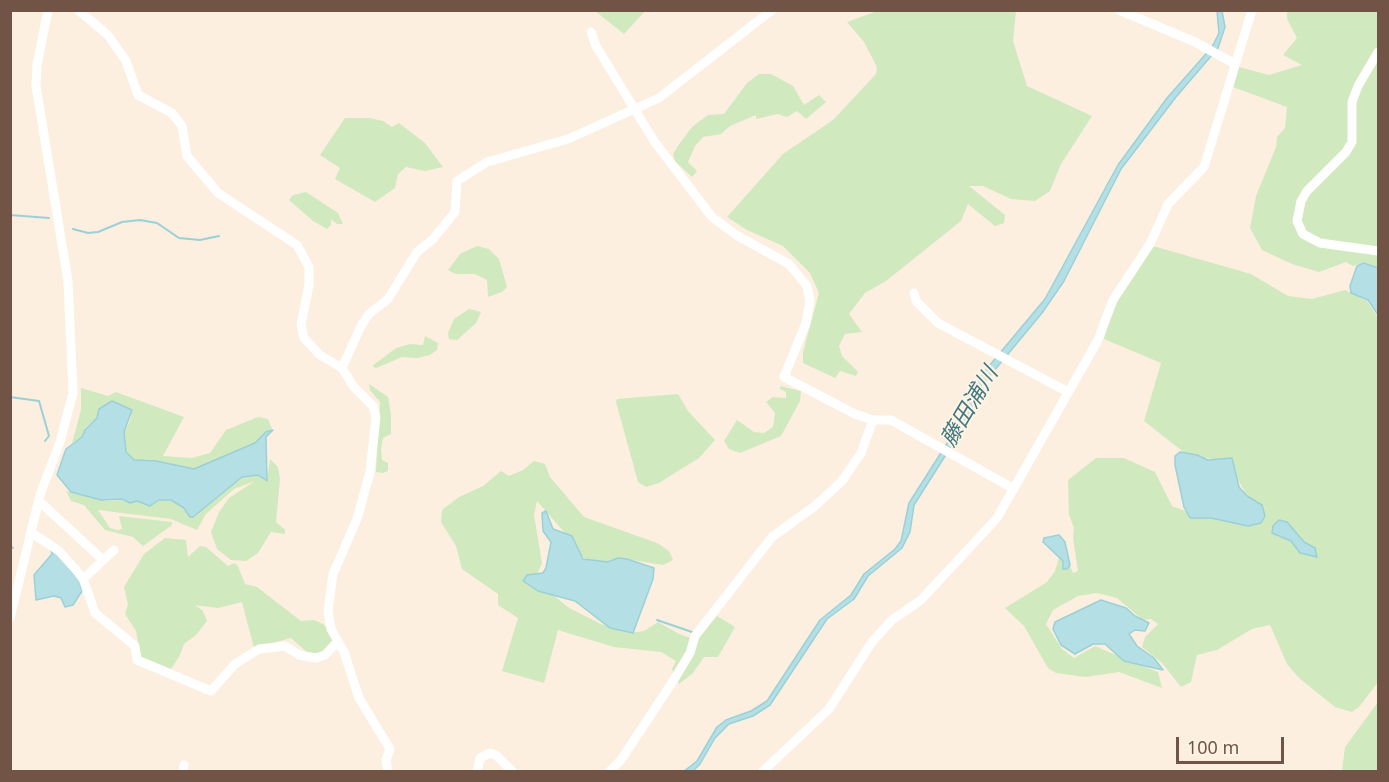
<!DOCTYPE html>
<html>
<head>
<meta charset="utf-8">
<style>
	body { margin:0 }
	#map { position:relative; width:1389px; height:782px; overflow:hidden; background:#fcefdf; font-family:"Noto Sans",sans-serif }
	canvas { display:block }
	.frame { position:absolute; inset:0; border:12px solid #725447; pointer-events:none }
	.scale { position:absolute; left:1176px; top:737px; width:108px; height:27px; box-sizing:border-box; border:3px solid #725447; border-top:0; padding-left:8px; font-size:18px; line-height:21px; white-space:nowrap; color:#725447; -webkit-text-stroke:4px #fff3e5; paint-order:stroke }
</style>
</head>
<body>
<div id="map">
<canvas width="1389" height="782"></canvas>
<div class="frame"></div>
<div class="scale">100 m</div>
</div>
<script>
const c = document.querySelector('canvas').getContext('2d');
c.lineJoin = 'round';
function fillPath(path, color) {
  c.fillStyle = color;
  c.fill(path, 'evenodd');
}
function poly(rows) {
  const path = new Path2D();
  for (const r of rows) {
    path.moveTo(r[0], r[1]);
    for (let i = 2; i < r.length; i += 2) path.lineTo(r[i], r[i + 1]);
  }
  return path;
}
function trace(path, color, width, dash) {
  c.strokeStyle = color;
  c.lineWidth = width;
  c.lineCap = dash ? 'butt' : 'round';
  c.setLineDash(dash || []);
  c.stroke(path);
}
function label(font, color, halo, rows, align = 'center') {
  c.font = font + ' "Noto Sans","Noto Sans JP",sans-serif';
  c.lineWidth = 4.5;
  c.setLineDash([]);
  c.textBaseline = 'middle';
  c.strokeStyle = halo;
  c.fillStyle = color;
  for (const [text, x, y, turn = 0] of rows) {
    c.save();
    c.translate(x, y);
    c.rotate((+turn || 0) * Math.PI / 180);
    c.textAlign = isNaN(turn) ? turn : align;
    if (halo) c.strokeText(text, 0, 0);
    c.fillText(text, 0, 0);
    c.restore();
  }
}
const green = poly([
	[646,10,624,34,595,11,595,10],
	[880,10,1016,11,1013,41,1027,86,1092,116,1061,164,1050,191,1035,201,1011,199,983,186,969,186,1005,215,1004,223,995,226,968,204,961,221,886,281,865,293,849,314,862,332,845,334,839,346,842,356,858,372,856,376,840,371,835,378,803,363,803,352,819,293,810,273,783,246,747,230,727,217,783,154,833,120,876,74,877,67,864,42,847,22],
	[1287,11,1378,11,1378,268,1365,262,1353,266,1346,262,1319,272,1292,264,1262,250,1250,228,1256,196,1276,147,1277,137,1285,128,1287,107,1233,87,1239,67,1269,75,1302,65,1283,55,1297,38,1287,19],
	[759,74,771,74,793,86,804,105,819,95,826,102,806,119,797,111,787,117,778,114,756,119,756,115,730,126,721,134,703,137,695,146,688,162,697,171,692,177,675,161,673,154,680,143,692,127,708,115,724,114,747,83],
	[345,118,369,118,383,121,392,127,399,123,425,143,443,167,425,171,406,167,398,174,395,188,375,202,335,179,340,168,320,155],
	[306,192,338,213,343,224,337,224,331,219,331,225,327,229,313,221,289,200,293,195],
	[477,246,489,249,499,259,507,287,502,292,488,297,487,280,475,274,456,274,448,270,460,254],
	[1153,246,1251,274,1288,296,1312,299,1345,290,1367,301,1378,318,1378,682,1359,707,1352,712,1335,707,1299,678,1287,664,1270,625,1252,629,1217,650,1197,655,1191,682,1181,687,1162,663,1142,647,1145,637,1158,624,1151,619,1143,620,1117,598,1097,593,1078,596,1053,610,1046,624,1062,649,1074,658,1095,646,1109,652,1158,672,1162,688,1119,672,1086,677,1056,673,1048,668,1024,626,1005,608,1047,582,1055,571,1060,555,1068,561,1073,573,1078,571,1073,538,1074,528,1069,515,1068,480,1096,458,1124,458,1155,472,1172,506,1193,514,1262,507,1246,494,1228,462,1186,454,1144,421,1161,363,1104,339,1108,321,1123,290],
	[469,309,481,312,476,323,457,340,449,339,448,333,454,319],
	[425,336,438,343,437,350,430,355,417,358,402,357,376,368,372,366,396,348,410,344,423,345],
	[369,384,388,397,391,415,391,434,383,438,381,448,382,460,388,463,388,471,383,473,376,472,380,402,370,390],
	[780,386,801,391,800,401,781,436,740,453,729,449,724,441,737,420,754,432,764,433,773,427,775,413,766,402,773,397,786,398,786,392,780,389],
	[81,388,108,396,116,392,184,417,163,456,192,458,210,453,226,430,258,417,268,419,272,429,256,443,194,469,169,466,156,461,133,460,126,452,124,433,130,421,132,409,118,406,113,401,99,410,97,418,86,427,82,437,72,443,81,410],
	[678,394,688,411,715,440,699,458,659,483,646,487,638,482,616,402,617,399],
	[270,459,278,467,280,479,276,522,285,530,285,534,271,532,258,553,246,561,231,560,217,549,211,532,219,512,229,498,255,481,234,489,206,514,197,530,171,519,98,510,110,528,118,530,122,529,119,516,172,522,172,525,143,546,133,537,105,530,84,505,71,501,66,491,106,501,121,500,130,503,138,501,149,506,160,500,171,500,184,508,190,517,193,517,242,477,258,475,267,480],
	[534,461,545,464,550,477,584,517,657,543,669,551,673,560,663,565,631,560,593,562,577,554,571,540,537,501,534,515,542,563,535,580,569,608,601,624,629,633,644,631,658,622,679,634,697,640,717,616,735,627,718,657,704,657,693,673,679,684,672,669,676,661,661,652,614,647,558,630,544,683,502,671,518,618,498,605,498,594,462,569,456,546,441,522,442,510,459,497,483,486,501,471,509,476,523,470],
	[165,538,186,540,188,557,200,546,206,547,228,566,234,563,238,566,245,584,257,587,301,621,314,620,323,624,329,630,334,642,325,652,309,654,291,638,254,648,242,602,218,608,195,605,203,611,207,621,196,635,184,644,179,657,171,669,141,657,136,631,125,614,128,604,124,587,144,554],
	[1378,702,1378,771,1342,771,1345,747]
]);
const water = poly([
	[1217,11,1222,11,1225,27,1218,48,1176,97,1121,169,1064,281,1042,313,979,389,966,423,914,505,910,532,902,548,868,576,854,599,827,619,770,705,753,716,729,724,715,738,700,764,693,771,683,772,697,761,717,727,726,720,751,711,767,701,820,620,851,595,864,574,895,549,901,541,909,503,960,423,979,378,1045,299,1118,165,1167,98,1212,47,1219,33,1217,11],
	[1364,263,1378,268,1378,315,1368,300,1351,293,1350,286,1357,266,1364,263],
	[112,401,132,410,124,432,126,452,134,460,156,461,194,469,255,443,266,432,273,430,266,437,267,481,258,475,242,477,193,517,190,517,184,508,171,500,159,500,150,506,137,501,130,503,122,499,101,500,71,492,57,475,66,449,82,437,85,430,97,418,99,409,112,401],
	[1180,452,1197,455,1208,460,1232,458,1239,487,1247,496,1262,505,1265,516,1261,523,1248,526,1211,518,1190,518,1184,507,1175,465,1175,456,1180,452],
	[546,511,553,529,572,536,583,559,608,562,618,558,627,559,654,568,653,579,633,633,610,628,575,601,538,591,523,581,527,575,543,573,546,568,551,542,543,531,542,513,546,511],
	[1279,520,1287,522,1304,542,1315,548,1317,557,1300,553,1291,541,1272,533,1273,526,1279,520],
	[1059,535,1065,542,1070,565,1067,569,1063,569,1063,561,1043,542,1044,538,1059,535],
	[49,545,79,580,82,591,73,605,65,607,61,598,54,596,36,600,34,575,52,554,49,545],
	[1101,600,1126,608,1135,616,1149,623,1145,631,1135,630,1129,634,1137,646,1154,658,1163,670,1124,661,1105,644,1093,644,1075,654,1061,645,1053,629,1055,622,1101,600]
]);
const stream = poly([
	[10,215,49,218],
	[73,229,88,233,98,232,122,222,140,220,157,223,179,238,200,240,219,236],
	[10,397,39,401,49,436,45,441],
	[10,546,13,548],
	[657,620,692,632]
]);
const minor = poly([
	[78,10,108,35,126,61,138,95,172,113,182,126,187,156,218,193,297,245,309,267,309,285,301,325,304,338,320,355,342,368,353,386,373,406,376,417,370,472,357,519,333,574,328,611,331,629,344,652,359,698,390,749,386,760,388,772],
	[1119,10,1195,42,1235,64],
	[591,32,596,46,654,141,712,217,736,235,789,264,807,286,810,301,806,323,784,377,855,414,873,420,891,420,1014,489],
	[1378,52,1358,86,1352,102,1352,142,1346,152,1307,191,1301,201,1297,221,1303,234,1320,243,1378,251],
	[914,293,916,301,938,323,1068,392],
	[342,368,361,326,369,314,388,299,417,252,433,239,455,212,457,181,487,162,568,139,659,98,772,10],
	[39,501,103,560],
	[32,533,59,551,76,570,83,579,95,613,135,646,137,660,211,691,235,664,259,649,285,646,299,655,316,658,325,655,338,641],
	[83,579,114,550],
	[10,618,40,495,60,442,73,393,68,281,36,86,37,65,48,10],
	[183,772,184,765],
	[477,772,480,758,490,753,496,755,513,772],
	[609,772,621,760,675,678,690,653,695,636,772,537,815,506,842,481,861,453,873,420],
	[762,772,829,709,872,642,892,620,921,600,997,518,1098,340,1113,300,1150,244,1168,204,1204,167,1252,10]
]);
const waterNames = [
	["藤田浦川",970,407,-59]
];
fillPath(green, '#d1e9be');
fillPath(water, '#b4e0e5');
trace(water, '#9ad0d7', 1.5);
trace(stream, '#9ad0d7', 2);
trace(minor, '#fff', 9);
label('italic 22px', '#3e777f', '#fff3e5', waterNames);
</script>
</body>
</html>
